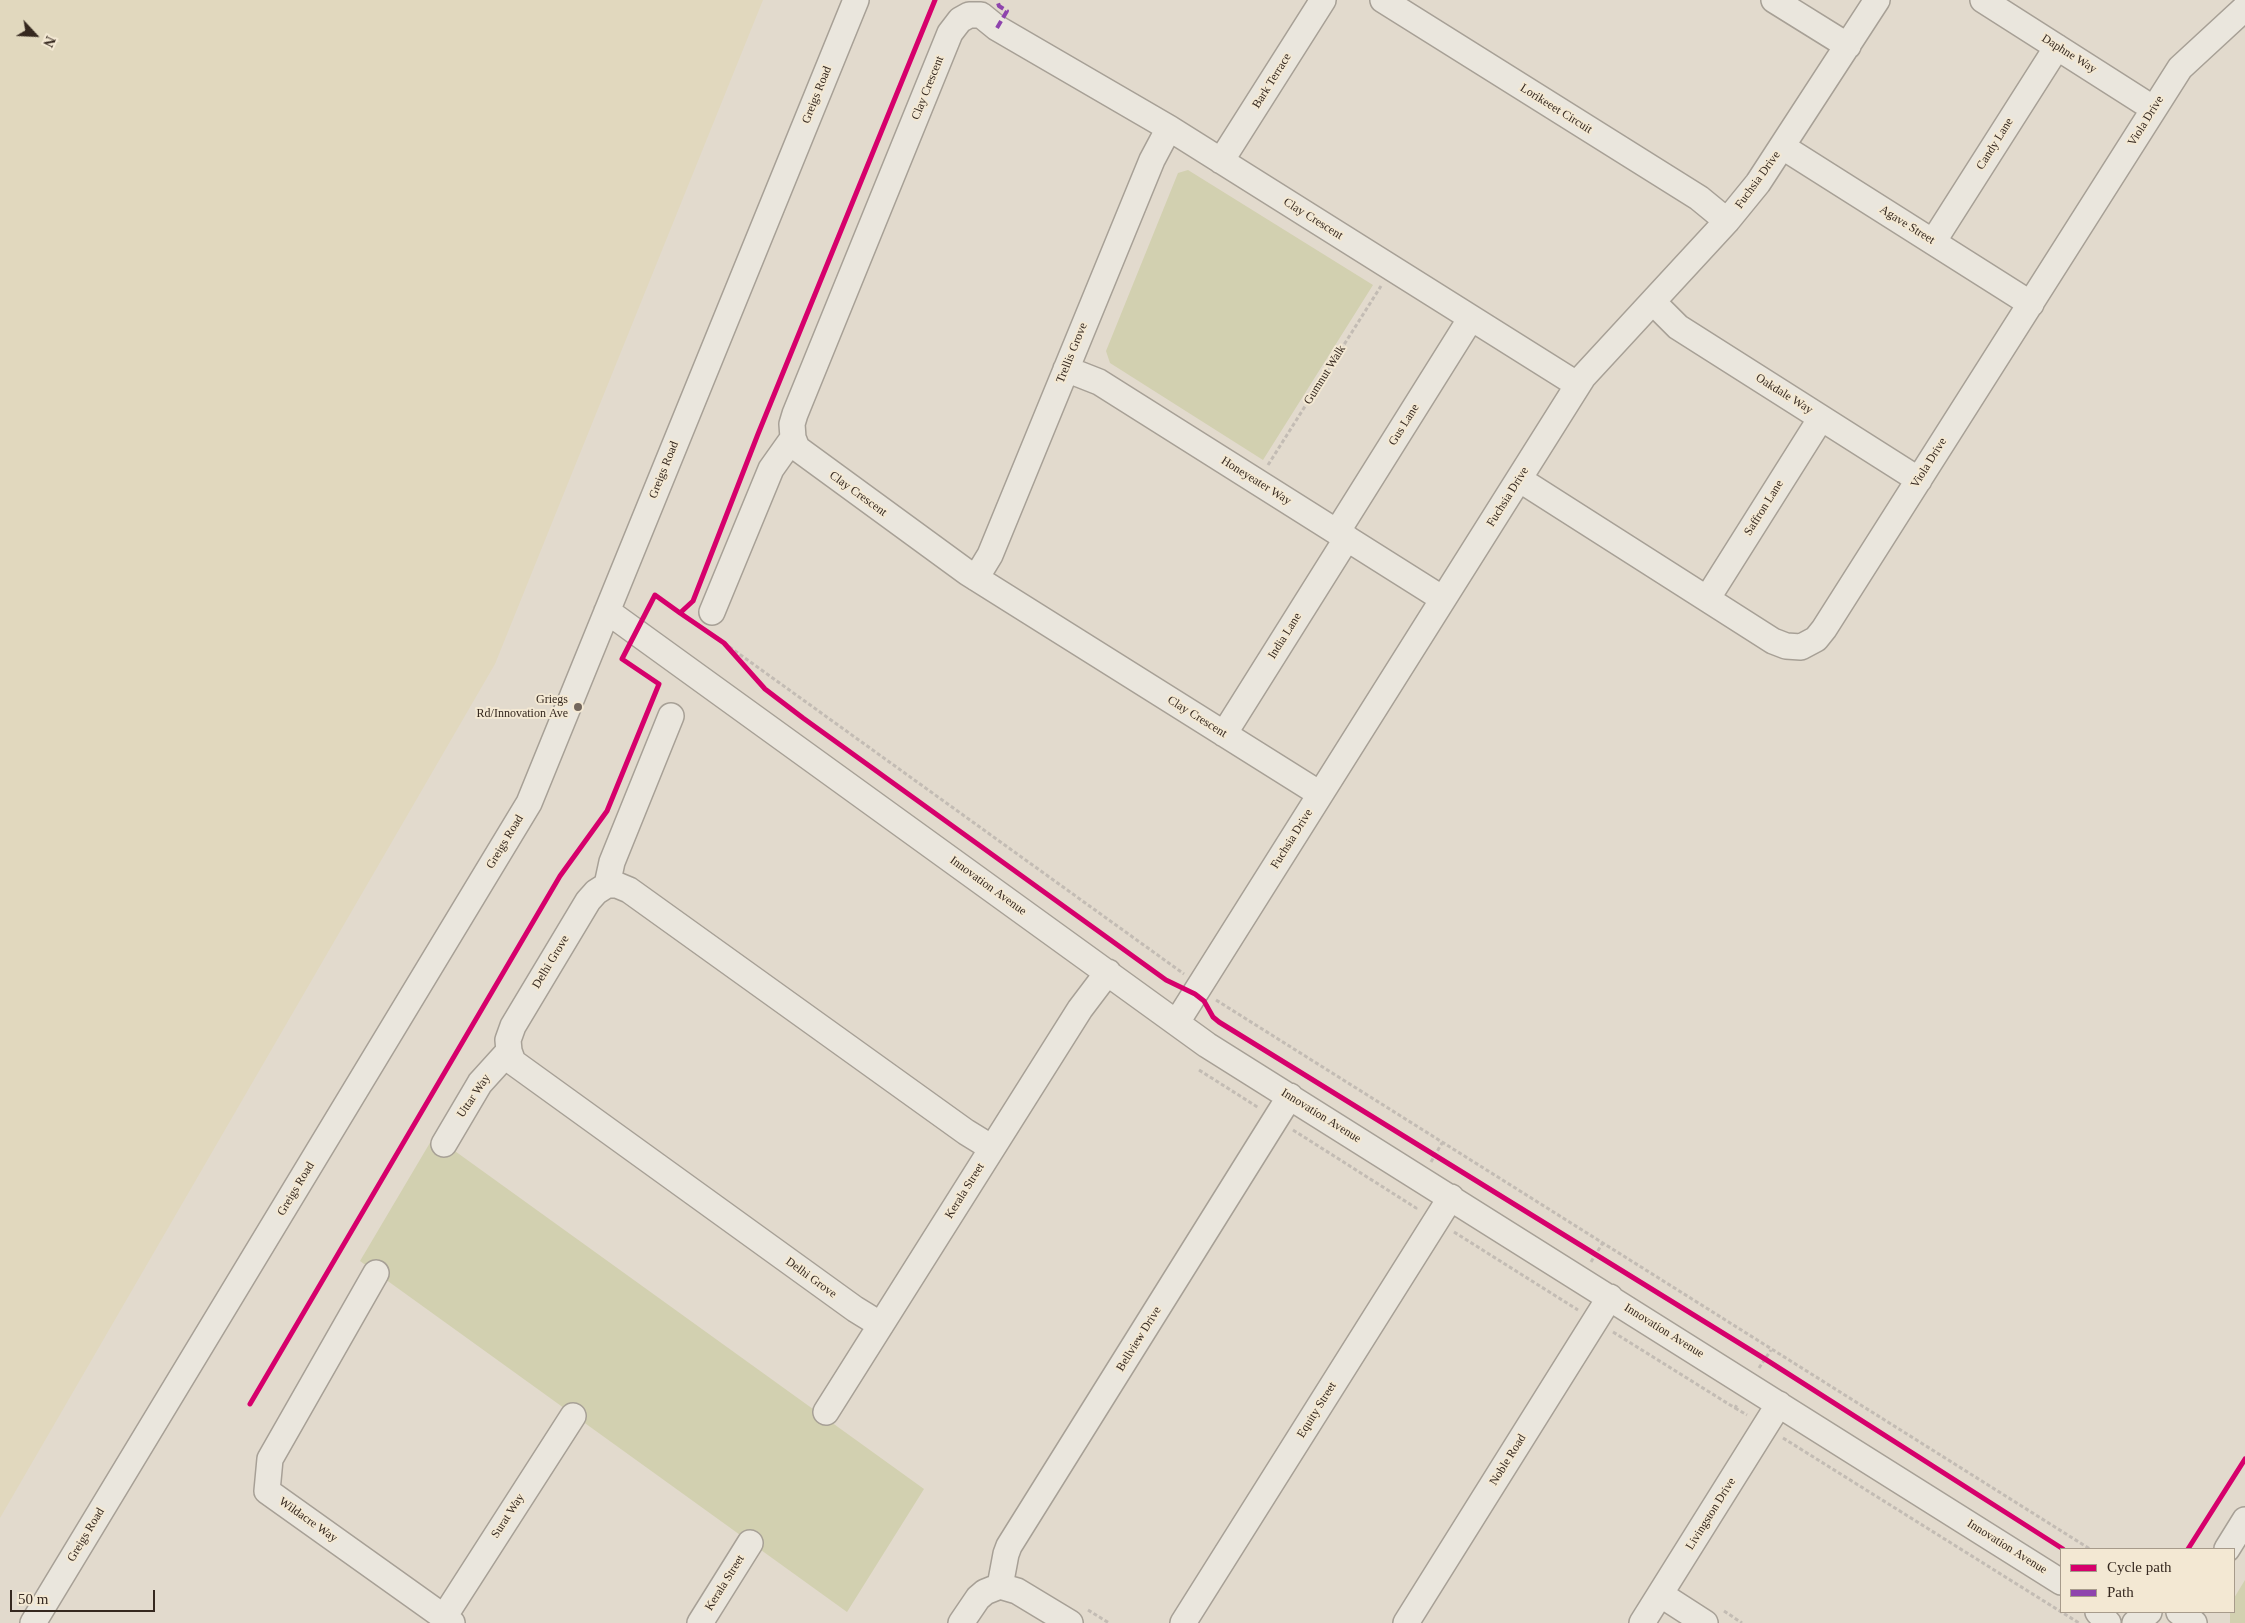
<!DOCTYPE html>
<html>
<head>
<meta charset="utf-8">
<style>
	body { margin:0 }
	#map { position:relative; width:2245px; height:1623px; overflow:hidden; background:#e2dacd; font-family:"Times New Roman",serif }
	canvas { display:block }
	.legend { position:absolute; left:2060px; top:1548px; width:175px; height:65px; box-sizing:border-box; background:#f3e8d3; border:1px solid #a79b8b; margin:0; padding:6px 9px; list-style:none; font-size:15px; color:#35281f }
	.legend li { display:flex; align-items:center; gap:10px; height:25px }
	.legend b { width:25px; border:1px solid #a79b8b }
	.north { position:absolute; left:10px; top:10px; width:50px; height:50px; -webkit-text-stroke:4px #f3e8d3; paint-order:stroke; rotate:115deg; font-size:14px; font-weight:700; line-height:20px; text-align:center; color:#35281f }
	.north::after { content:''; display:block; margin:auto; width:18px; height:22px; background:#35281f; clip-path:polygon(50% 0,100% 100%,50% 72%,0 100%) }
	.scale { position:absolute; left:10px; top:1590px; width:145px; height:22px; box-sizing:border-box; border:2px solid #35281f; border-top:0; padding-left:6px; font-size:15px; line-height:18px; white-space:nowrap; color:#35281f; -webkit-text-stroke:4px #f3e8d3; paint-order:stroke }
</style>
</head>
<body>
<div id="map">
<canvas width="2245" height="1623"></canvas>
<ul class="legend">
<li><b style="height:6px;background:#d6006c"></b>Cycle path</li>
<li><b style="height:6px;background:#8e44ad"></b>Path</li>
</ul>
<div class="north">N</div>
<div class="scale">50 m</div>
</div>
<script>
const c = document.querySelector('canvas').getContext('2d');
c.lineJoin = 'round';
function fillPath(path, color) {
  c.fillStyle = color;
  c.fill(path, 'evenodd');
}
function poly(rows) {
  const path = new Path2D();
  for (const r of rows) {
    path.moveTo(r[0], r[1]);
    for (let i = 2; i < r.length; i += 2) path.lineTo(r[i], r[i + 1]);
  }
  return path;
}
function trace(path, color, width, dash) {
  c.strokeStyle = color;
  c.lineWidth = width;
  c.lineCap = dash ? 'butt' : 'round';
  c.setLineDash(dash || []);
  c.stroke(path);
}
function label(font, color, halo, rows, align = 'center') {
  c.font = font + ' "Times New Roman",serif';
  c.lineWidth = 4;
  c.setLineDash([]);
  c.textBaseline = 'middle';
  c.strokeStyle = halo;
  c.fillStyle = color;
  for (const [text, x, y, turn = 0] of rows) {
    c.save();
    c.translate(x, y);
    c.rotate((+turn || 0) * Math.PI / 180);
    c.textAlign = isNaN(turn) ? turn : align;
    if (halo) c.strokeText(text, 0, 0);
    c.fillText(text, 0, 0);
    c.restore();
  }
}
const farmland = poly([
	[0,0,763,0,495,664,0,1518]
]);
const green = poly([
	[1188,170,1373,285,1263,460,1110,363,1106,351,1178,173],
	[434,1136,924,1489,847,1612,360,1261],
	[2245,1580,2245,1623,2230,1623,2230,1612,2234,1612,2234,1598]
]);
const path = poly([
	[1268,465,1381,286],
	[724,643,1184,974],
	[1216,1000,2090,1549],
	[1199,1070,1259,1108],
	[1293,1130,1416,1208,1415,1211],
	[1431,1162,1442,1143],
	[1454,1232,1578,1310],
	[1591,1262,1602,1244],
	[1613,1332,1735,1408,1738,1403],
	[1759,1368,1771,1350],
	[1735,1408,1747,1415],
	[1783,1438,2079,1623],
	[1088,1610,1109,1623],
	[1724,1611,1742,1623]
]);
const minor = poly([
	[1383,0,1699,198,1727,221],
	[1774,0,1848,46],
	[1983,0,2154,109],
	[1783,147,2031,304],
	[1221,161,1323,0],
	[1933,242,2057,47],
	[1653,302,1678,327,1919,480],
	[1066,369,1099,382,1443,599],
	[1519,479,1773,641,1786,646,1801,647,1816,639,1824,629,2180,68,2245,8],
	[1337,532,1471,318],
	[976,578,990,555,1152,160,1169,128],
	[1707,599,1821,418],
	[607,611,1207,1045,2061,1582],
	[712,612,771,469,793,438],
	[1224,734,1347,538],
	[1320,794,968,573,797,448,793,438,792,424,795,414,950,33,960,20,969,15,981,15,997,28,1169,128,1578,385],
	[607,885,612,862,671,716],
	[1177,1022,1583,377,1727,221,1758,183,1877,0],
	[444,1144,480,1083,509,1051],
	[376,1273,270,1459,267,1491,452,1623],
	[881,1325,855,1309,513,1062,509,1051,508,1040,513,1026,588,901,596,892,607,885,617,885,629,890,966,1132,992,1148],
	[826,1412,1080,1009,1108,972],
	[2227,1549,2245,1520],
	[1000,1586,1006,1554,1009,1546,1290,1096],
	[1660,1594,1705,1623],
	[2098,1612,2108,1623],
	[2179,1612,2194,1623],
	[444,1617,573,1416],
	[33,1623,529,803,856,0],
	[700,1623,750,1543],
	[961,1623,978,1598,985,1592,1000,1586,1017,1591,1070,1623],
	[1183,1623,1451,1197],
	[1406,1623,1610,1297],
	[1642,1623,1779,1404],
	[2135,1623,2149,1612]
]);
const quiet = poly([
	[997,28,1007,11,999,6,997,0]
]);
const cycleway = poly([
	[935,0,758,434,693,601,680,613,724,643,765,689,803,718,1166,980,1195,994,1204,1001,1213,1017,1219,1022,1765,1359,2063,1549],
	[250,1404,560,876,607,811,659,684,622,659,655,595,680,613],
	[2188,1549,2245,1459]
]);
const markers = [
	[578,707,5,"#72665c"]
];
const streetNames = [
	["Daphne Way",2069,54,32],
	["Bark Terrace",1272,81,-58],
	["Clay Crescent",928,88,-68],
	["Greigs Road",817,95,-68],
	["Lorikeeet Circuit",1556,109,32],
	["Viola Drive",2146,121,-58],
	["Candy Lane",1995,144,-58],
	["Fuchsia Drive",1758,180,-54],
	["Clay Crescent",1313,219,32],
	["Agave Street",1907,225,32],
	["Trellis Grove",1072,353,-68],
	["Gumnut Walk",1325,375,-58],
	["Oakdale Way",1784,394,32],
	["Gus Lane",1404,425,-58],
	["Viola Drive",1929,463,-58],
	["Greigs Road",664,470,-68],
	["Honeyeater Way",1256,481,32],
	["Clay Crescent",858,494,36],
	["Fuchsia Drive",1508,497,-58],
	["Saffron Lane",1764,508,-58],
	["India Lane",1285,636,-58],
	["Clay Crescent",1197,717,32],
	["Fuchsia Drive",1292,839,-58],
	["Greigs Road",505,842,-59],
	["Innovation Avenue",988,886,36],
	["Delhi Grove",551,962,-59],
	["Uttar Way",474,1096,-56],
	["Innovation Avenue",1321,1116,32],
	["Greigs Road",296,1189,-59],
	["Kerala Street",965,1191,-58],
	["Delhi Grove",811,1278,36],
	["Innovation Avenue",1664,1331,32],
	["Bellview Drive",1139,1339,-58],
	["Equity Street",1317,1410,-58],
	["Noble Road",1508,1460,-58],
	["Livingston Drive",1711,1514,-58],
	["Surat Way",508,1516,-57],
	["Wildacre Way",308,1520,35],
	["Greigs Road",86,1535,-59],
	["Innovation Avenue",2007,1547,32],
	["Kerala Street",725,1583,-58]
];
const poiNames = [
	["Griegs",568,700],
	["Rd/Innovation Ave",568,714]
];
fillPath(farmland, '#e1d8be');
fillPath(green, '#d2d0b0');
trace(minor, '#a7a096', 28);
trace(path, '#c3bcb4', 3, [4, 2.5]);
trace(minor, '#eae6dd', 25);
trace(quiet, '#8e44ad', 4, [8, 4]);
trace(cycleway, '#d6006c', 5);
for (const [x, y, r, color] of markers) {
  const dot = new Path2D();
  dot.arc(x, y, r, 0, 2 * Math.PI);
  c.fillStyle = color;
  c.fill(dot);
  trace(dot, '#f3e8d3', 2);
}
label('12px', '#35281f', '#f3e8d3', streetNames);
label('12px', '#35281f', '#f3e8d3', poiNames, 'right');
</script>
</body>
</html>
